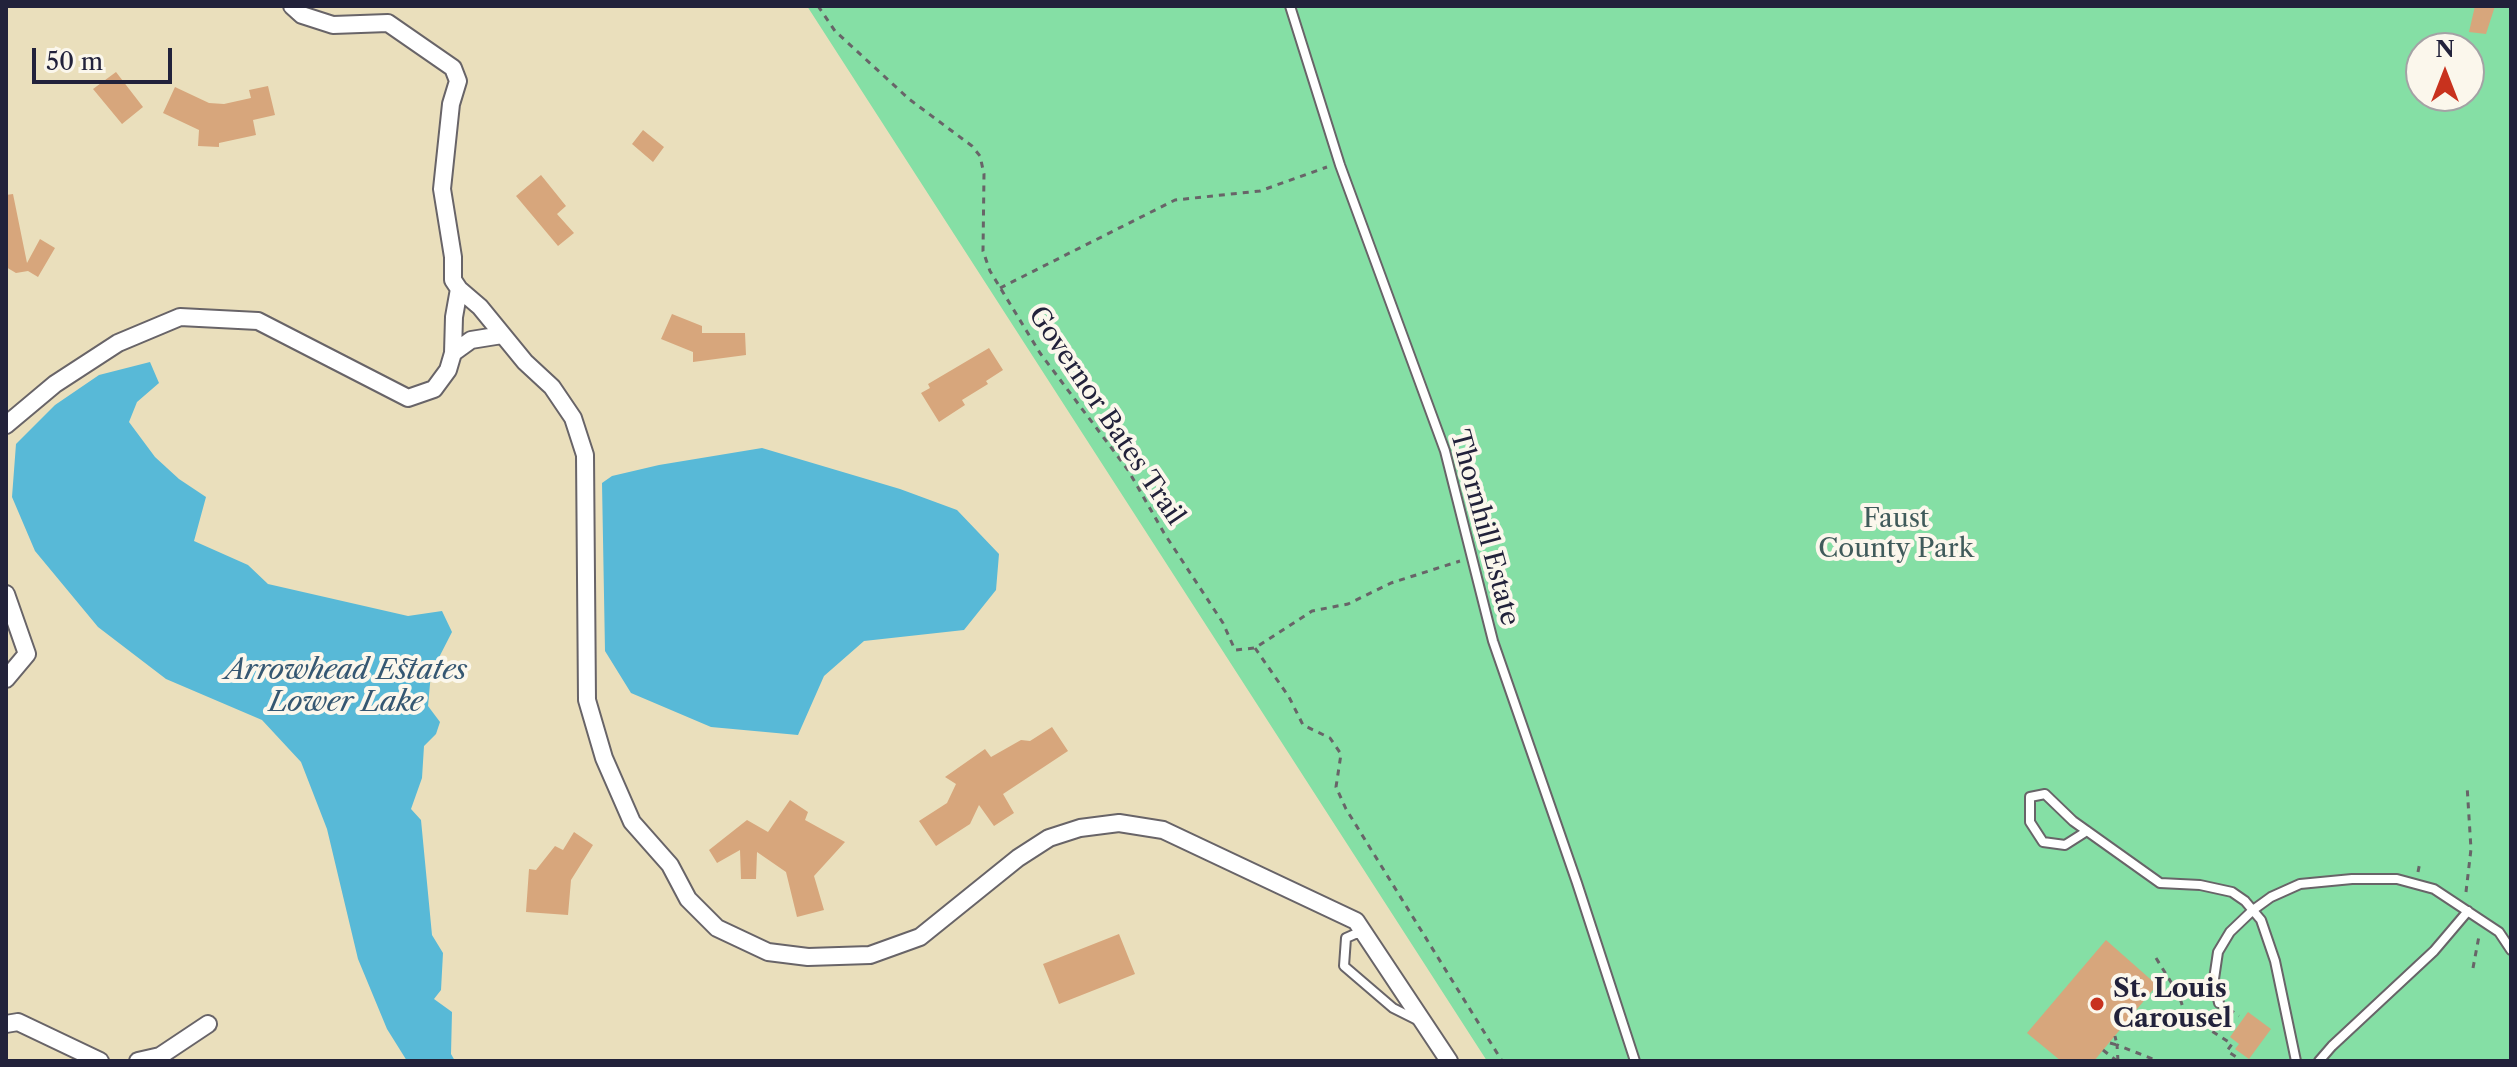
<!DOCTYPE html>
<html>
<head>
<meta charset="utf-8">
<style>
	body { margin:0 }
	#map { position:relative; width:2517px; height:1067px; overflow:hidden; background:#eadfbc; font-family:"Libre Caslon Text",serif }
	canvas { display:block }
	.frame { position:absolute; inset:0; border:8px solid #22223b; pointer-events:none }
	.north { position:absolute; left:2405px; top:32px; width:80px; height:80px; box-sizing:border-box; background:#fbf7ec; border:2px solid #a4a2a5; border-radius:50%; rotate:0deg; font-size:22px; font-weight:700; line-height:32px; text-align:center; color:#22223b }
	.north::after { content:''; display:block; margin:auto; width:28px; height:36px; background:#c8321e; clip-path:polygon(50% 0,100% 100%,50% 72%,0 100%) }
	.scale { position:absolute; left:32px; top:48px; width:140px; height:36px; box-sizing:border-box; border:4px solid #22223b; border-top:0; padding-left:10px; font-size:24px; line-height:28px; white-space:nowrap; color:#22223b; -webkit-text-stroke:6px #fbf7ec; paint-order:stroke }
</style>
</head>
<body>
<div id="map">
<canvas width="2517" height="1067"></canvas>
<div class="frame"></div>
<div class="north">N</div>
<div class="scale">50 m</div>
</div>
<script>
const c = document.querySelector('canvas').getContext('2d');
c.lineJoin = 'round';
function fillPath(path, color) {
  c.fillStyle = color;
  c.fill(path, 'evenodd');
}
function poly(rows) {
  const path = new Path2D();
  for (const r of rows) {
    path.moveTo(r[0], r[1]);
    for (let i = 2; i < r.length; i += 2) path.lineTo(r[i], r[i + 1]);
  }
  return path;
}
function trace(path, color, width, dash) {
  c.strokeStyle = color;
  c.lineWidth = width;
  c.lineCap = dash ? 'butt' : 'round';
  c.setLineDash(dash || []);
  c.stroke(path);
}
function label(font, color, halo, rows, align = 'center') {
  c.font = font + ' "Libre Caslon Text",serif';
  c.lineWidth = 8;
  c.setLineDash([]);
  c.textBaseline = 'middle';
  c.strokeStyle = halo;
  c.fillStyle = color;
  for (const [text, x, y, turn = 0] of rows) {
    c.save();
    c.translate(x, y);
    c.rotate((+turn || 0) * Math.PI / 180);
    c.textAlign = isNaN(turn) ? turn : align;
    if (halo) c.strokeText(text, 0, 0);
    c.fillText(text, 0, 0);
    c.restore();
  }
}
const green = poly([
	[807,6,2511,6,2511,1061,1487,1061],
	[2421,48,2469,48,2469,96,2421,96]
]);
const water = poly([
	[150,362,159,383,137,402,129,422,155,457,179,479,206,497,194,541,248,565,268,584,408,616,442,611,452,632,431,673,428,706,440,722,436,734,424,746,422,778,411,809,421,820,432,935,443,953,441,990,434,999,452,1012,451,1054,455,1061,407,1061,387,1029,358,959,327,829,301,762,262,720,166,679,98,627,35,551,12,497,16,444,55,405,99,375],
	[762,448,900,489,957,510,999,554,996,590,964,630,864,641,824,676,798,735,711,727,631,693,605,651,602,483,612,476,659,465]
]);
const building = poly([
	[2475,6,2495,6,2486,34,2469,32],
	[116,72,143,107,122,124,93,89],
	[268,86,275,115,253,120,256,135,219,143,219,147,198,146,199,130,163,113,175,87,209,103,224,104,251,98,249,90],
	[643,130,664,147,653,162,632,144],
	[541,175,566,206,557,214,574,233,558,246,516,196],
	[13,194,27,263,40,239,55,248,38,277,28,271,16,273,6,267,6,195],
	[672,314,702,326,702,333,745,333,746,355,693,362,693,352,661,339],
	[989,348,1003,370,986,381,988,384,962,400,965,405,939,422,921,393,930,388,928,384],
	[1052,727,1068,751,1003,794,1014,813,994,826,979,805,970,824,936,846,919,821,947,803,956,784,945,777,985,749,991,757,1021,740,1030,741],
	[790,800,808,812,805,820,845,842,814,876,824,910,797,917,786,872,757,852,756,879,741,879,740,850,717,863,709,850,747,820,768,832],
	[574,832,593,845,571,880,568,915,526,912,529,869,536,870,555,846,563,850],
	[1119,934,1135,974,1059,1004,1043,964],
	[2106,940,2157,985,2094,1061,2061,1061,2027,1033],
	[2248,1012,2271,1029,2249,1059,2235,1049,2239,1044,2230,1037]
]);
const path = poly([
	[818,6,835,31,909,99,972,146,980,156,984,174,983,251,990,271,1040,353,1128,470,1164,533,1223,623,1235,650,1255,648,1312,611,1348,604,1391,583,1460,561],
	[1000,288,1175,200,1260,191,1327,167],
	[1255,648,1289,697,1303,725,1330,738,1341,754,1336,787,1346,809,1502,1061],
	[2418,872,2420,862],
	[2466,892,2471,849,2467,785],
	[2156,958,2179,995,2185,1014,2232,1044,2227,1051,2238,1058,2236,1061],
	[2473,968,2479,936],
	[2229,1009,2239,1016],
	[2213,1031,2224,1016],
	[2110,1043,2117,1045,2115,1036],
	[2103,1050,2117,1061],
	[2118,1061,2117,1045,2158,1061]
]);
const service = poly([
	[1290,6,1340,165,1445,451,1493,641,1577,883,1635,1061],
	[2087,831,2065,845,2043,842,2030,822,2030,797,2045,794,2073,821,2160,883,2200,885,2232,892,2245,901,2261,920,2275,961,2296,1061],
	[1364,934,1355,934,1346,938,1344,966,1393,1008,1417,1020],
	[2219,1003,2214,979,2218,952,2230,932,2253,910,2271,897,2300,884,2352,879,2397,879,2434,889,2499,932,2511,950],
	[2319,1061,2332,1046,2434,951,2468,911]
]);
const minor = poly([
	[292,6,302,15,333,25,388,23,453,68,458,81,451,104,442,189,453,257,453,280,459,289,480,307,525,362,552,387,573,418,585,455,587,700,604,758,632,822,670,865,688,899,717,928,768,952,808,957,870,955,920,937,1018,858,1049,838,1080,828,1119,823,1163,830,1356,921,1449,1061],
	[453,353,471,340,502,335],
	[6,425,55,384,118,343,180,317,258,321,408,398,434,389,448,370,453,353,454,317,459,289],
	[6,594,27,654,6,679],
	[6,1024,18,1022,100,1061],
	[138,1061,160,1056,208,1024]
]);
const markers = [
	[2097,1004,8,"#c8321e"]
];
const streetNames = [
	["Governor Bates Trail",1106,416,56],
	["Thornhill Estate",1484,528,75]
];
const parkNames = [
	["Faust",1896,519],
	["County Park",1896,549]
];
const poiNames = [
	["St. Louis",2113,989],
	["Carousel",2113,1019]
];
const waterNames = [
	["Arrowhead Estates",346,671],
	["Lower Lake",346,703]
];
fillPath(green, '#85dfa5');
fillPath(water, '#58b9d7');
fillPath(building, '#d7a67c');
trace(service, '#686468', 12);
trace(minor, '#686468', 20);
trace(path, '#686468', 3, [6, 6]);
trace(service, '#fff', 8);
trace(minor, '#fff', 16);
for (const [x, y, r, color] of markers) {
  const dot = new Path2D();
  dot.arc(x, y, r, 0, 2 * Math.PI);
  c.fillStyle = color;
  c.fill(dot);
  trace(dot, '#fbf7ec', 3);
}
label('26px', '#22223b', '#fbf7ec', streetNames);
label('26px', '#405b5b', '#fbf7ec', parkNames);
label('bold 26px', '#22223b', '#fbf7ec', poiNames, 'left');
label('italic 28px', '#355772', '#fbf7ec', waterNames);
</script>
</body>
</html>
